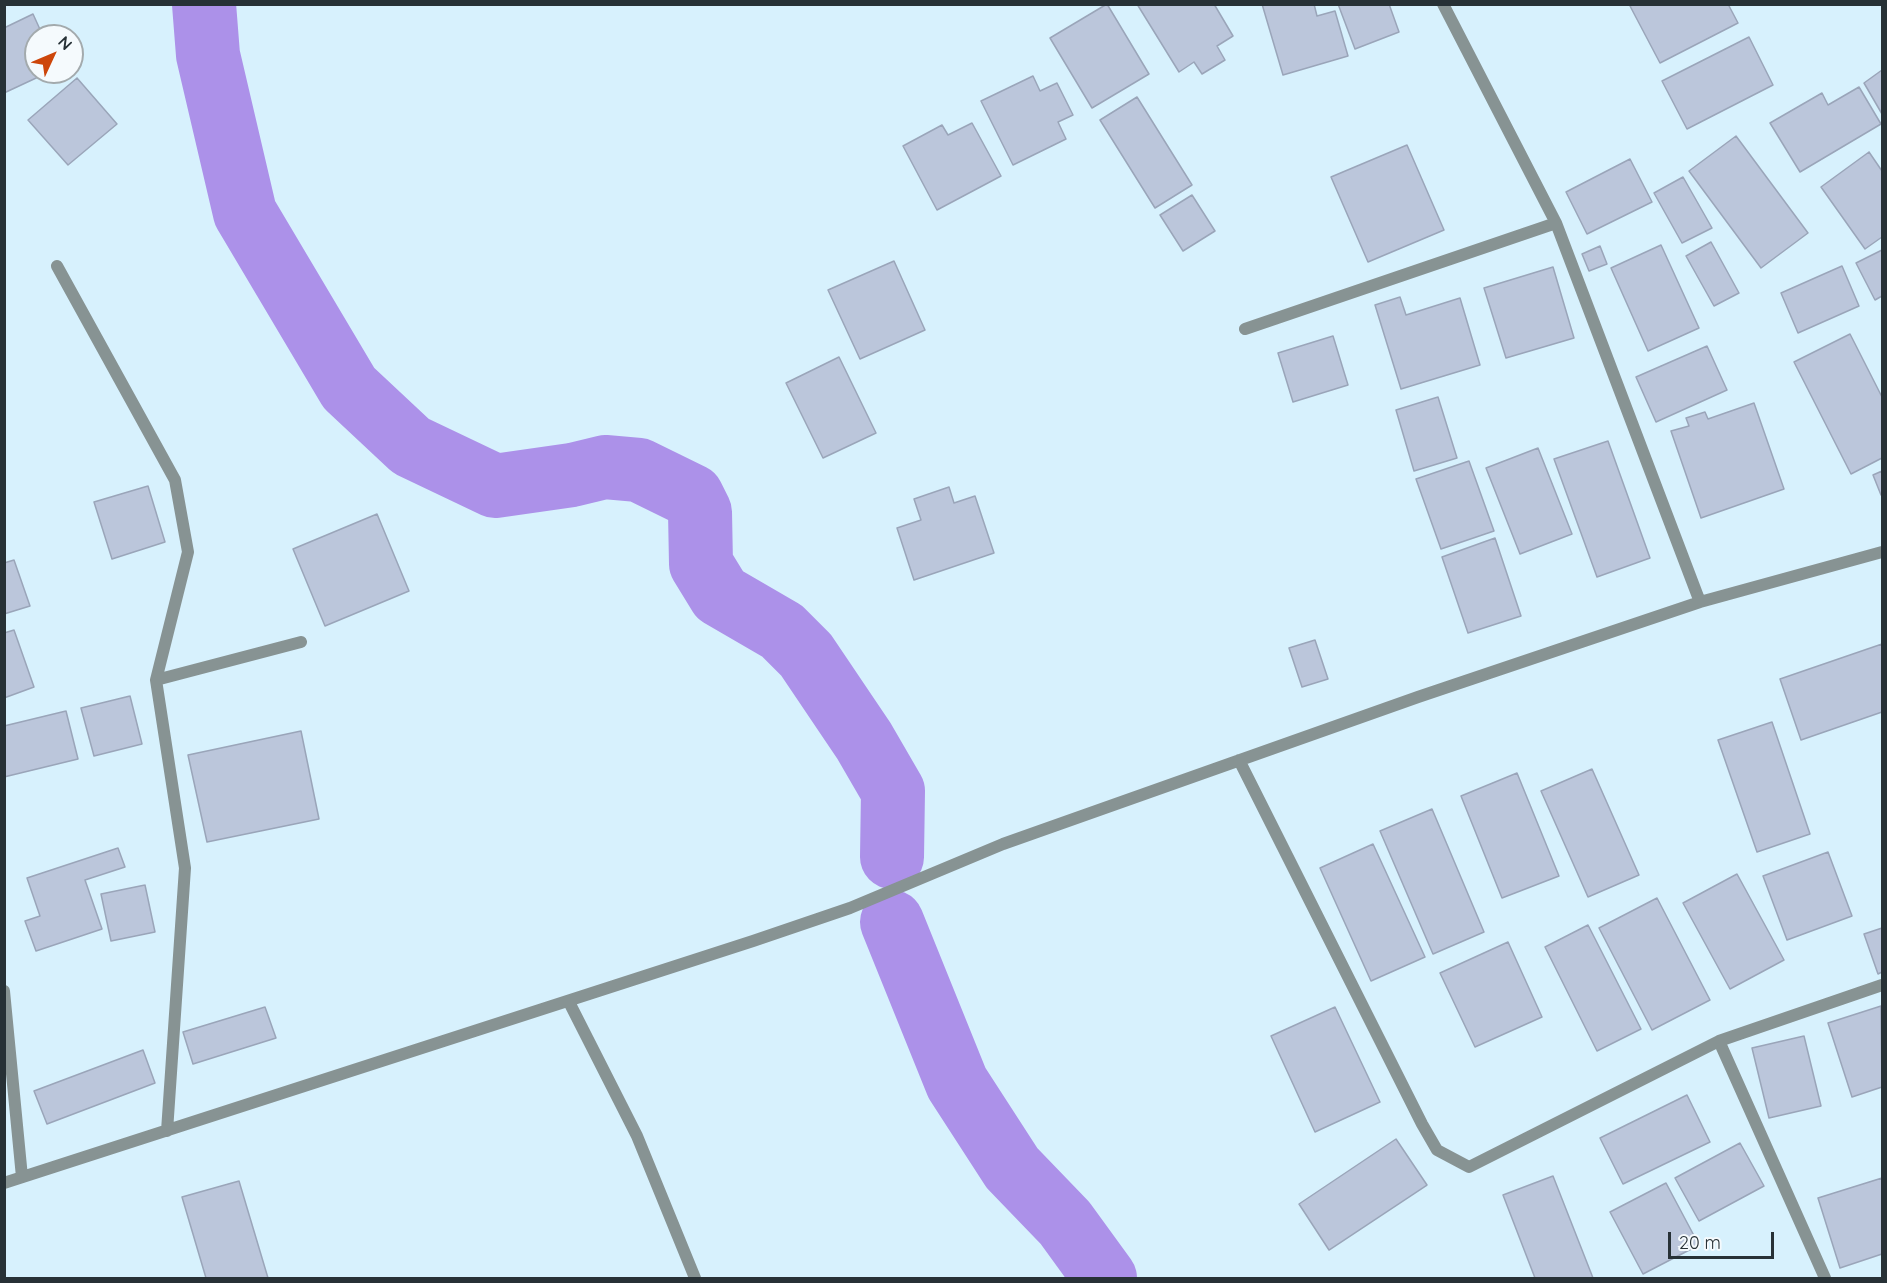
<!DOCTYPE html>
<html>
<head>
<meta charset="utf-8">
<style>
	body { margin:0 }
	#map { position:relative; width:1887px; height:1283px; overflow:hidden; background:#d7f1fd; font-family:Quicksand,sans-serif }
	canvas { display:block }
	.frame { position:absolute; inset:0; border:6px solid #273136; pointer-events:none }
	.north { position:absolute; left:24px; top:24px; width:60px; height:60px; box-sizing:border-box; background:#f5fafd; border:2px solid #a3aaad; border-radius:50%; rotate:46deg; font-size:16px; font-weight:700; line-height:24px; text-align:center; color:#273136 }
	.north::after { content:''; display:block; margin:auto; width:21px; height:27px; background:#cd460b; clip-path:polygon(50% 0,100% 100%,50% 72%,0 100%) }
	.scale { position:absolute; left:1668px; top:1232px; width:106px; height:27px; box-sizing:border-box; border:3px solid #273136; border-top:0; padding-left:8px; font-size:18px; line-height:21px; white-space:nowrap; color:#273136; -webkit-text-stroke:4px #f5fafd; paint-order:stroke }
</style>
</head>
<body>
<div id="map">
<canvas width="1887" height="1283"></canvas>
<div class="frame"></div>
<div class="north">N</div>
<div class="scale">20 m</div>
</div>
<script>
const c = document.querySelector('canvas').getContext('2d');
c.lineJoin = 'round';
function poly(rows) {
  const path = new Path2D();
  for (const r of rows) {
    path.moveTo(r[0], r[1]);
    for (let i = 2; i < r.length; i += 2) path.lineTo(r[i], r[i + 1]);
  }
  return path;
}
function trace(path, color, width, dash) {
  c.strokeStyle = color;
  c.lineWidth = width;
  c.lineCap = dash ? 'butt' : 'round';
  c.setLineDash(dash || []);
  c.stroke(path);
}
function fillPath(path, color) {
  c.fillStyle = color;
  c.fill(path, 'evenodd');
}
const river = poly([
	[204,4,208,55,245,213,349,388,411,446,495,486,572,475,605,467,639,470,692,496,700,512,701,564,720,595,782,631,806,655,864,741,893,791,892,857],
	[892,922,957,1083,1012,1168,1065,1223,1105,1278]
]);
const building = poly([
	[1107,4,1149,74,1092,108,1050,38,1107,4],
	[1137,4,1214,4,1233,36,1217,46,1225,60,1202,74,1194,62,1179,72,1137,4],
	[1262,4,1314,4,1317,16,1335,11,1348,56,1283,75,1262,4],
	[1338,4,1389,4,1399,32,1355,49,1338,4],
	[1634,4,1728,4,1738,23,1660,63,1630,6,1634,4],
	[33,14,43,36,36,36,36,72,49,72,4,93,4,28,33,14],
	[1749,37,1773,85,1687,129,1662,81,1749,37],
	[1882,70,1882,114,1864,83,1882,70],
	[1033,76,1040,91,1057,83,1073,115,1058,122,1066,139,1013,165,981,101,1033,76],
	[77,78,117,124,68,165,28,120,77,78],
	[1859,87,1881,124,1800,172,1770,123,1822,93,1828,105,1859,87],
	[1137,97,1192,185,1155,208,1100,120,1137,97],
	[972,123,1001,176,937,210,903,146,942,125,948,135,972,123],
	[1736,136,1808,233,1761,268,1689,171,1736,136],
	[1407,145,1444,230,1368,262,1331,177,1407,145],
	[1869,152,1882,171,1882,237,1865,249,1821,187,1869,152],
	[1630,159,1652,202,1587,234,1566,192,1630,159],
	[1683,177,1712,228,1682,243,1654,193,1683,177],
	[1192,195,1215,231,1183,251,1160,215,1192,195],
	[1711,242,1739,293,1714,306,1686,256,1711,242],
	[1661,245,1699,328,1648,351,1611,268,1661,245],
	[1600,246,1607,264,1589,271,1582,254,1600,246],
	[1882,250,1882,296,1875,300,1856,263,1882,250],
	[894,261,925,330,860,359,828,290,894,261],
	[1842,266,1859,306,1798,333,1781,293,1842,266],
	[1553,267,1574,338,1506,358,1484,288,1553,267],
	[1400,297,1406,315,1460,298,1480,365,1401,389,1375,305,1400,297],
	[1850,334,1882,397,1882,458,1851,474,1794,362,1850,334],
	[1333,336,1348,385,1293,402,1278,353,1333,336],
	[1707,346,1727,390,1656,422,1636,377,1707,346],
	[839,357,876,433,823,458,786,383,839,357],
	[1438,397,1457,458,1414,471,1396,410,1438,397],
	[1754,403,1784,489,1701,518,1671,431,1689,426,1686,418,1705,412,1708,419,1754,403],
	[1608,441,1650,558,1597,577,1554,459,1608,441],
	[1538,448,1572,534,1520,554,1486,468,1538,448],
	[1469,461,1494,531,1441,549,1416,479,1469,461],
	[1882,471,1882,494,1881,495,1873,475,1882,471],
	[148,486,165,542,112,559,94,502,148,486],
	[949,487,954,503,975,496,994,553,914,580,897,528,921,520,914,499,949,487],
	[377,514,409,591,325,626,293,549,377,514],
	[1495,538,1521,616,1468,633,1442,557,1495,538],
	[14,560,30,606,4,614,4,563,14,560],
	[14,630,34,687,4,698,4,633,14,630],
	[1315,640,1328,679,1302,687,1289,648,1315,640],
	[1882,644,1882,712,1801,740,1780,679,1882,644],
	[130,696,142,744,94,756,81,708,130,696],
	[66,711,78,759,4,777,4,726,66,711],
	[1772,722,1810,834,1757,852,1718,740,1772,722],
	[301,731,319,819,207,842,188,755,301,731],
	[1592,769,1639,875,1588,897,1541,791,1592,769],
	[1517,773,1559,876,1502,898,1461,796,1517,773],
	[1432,809,1484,932,1433,954,1380,831,1432,809],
	[1373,844,1425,957,1371,981,1320,868,1373,844],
	[118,848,125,867,85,880,102,929,36,951,25,921,40,916,27,878,118,848],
	[1828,852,1852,916,1787,940,1763,876,1828,852],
	[1737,874,1784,960,1730,989,1683,903,1737,874],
	[145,885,155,932,111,941,101,894,145,885],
	[1657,898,1710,1000,1652,1030,1599,928,1657,898],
	[1588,925,1641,1029,1597,1051,1545,947,1588,925],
	[1882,928,1882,972,1878,974,1864,934,1882,928],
	[1508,942,1542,1017,1475,1047,1440,973,1508,942],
	[1881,1006,1882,1087,1852,1097,1828,1023,1881,1006],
	[265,1007,276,1038,193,1064,183,1032,265,1007],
	[1335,1007,1380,1102,1315,1132,1271,1036,1335,1007],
	[1804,1036,1821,1106,1769,1118,1752,1048,1804,1036],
	[143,1050,155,1083,47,1124,34,1091,143,1050],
	[1687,1095,1710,1142,1623,1184,1600,1138,1687,1095],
	[1396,1139,1427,1185,1329,1250,1299,1204,1396,1139],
	[1740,1143,1764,1186,1699,1221,1675,1178,1740,1143],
	[1553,1176,1593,1278,1535,1278,1503,1195,1553,1176],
	[1882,1178,1882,1254,1840,1268,1818,1198,1882,1178],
	[239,1181,268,1278,206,1278,182,1197,239,1181],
	[1666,1183,1699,1245,1643,1274,1610,1212,1666,1183]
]);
const street = poly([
	[1443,4,1556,223,1700,602],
	[57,266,175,480,188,552,156,680],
	[1245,329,1556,223],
	[1239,760,1422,1124,1437,1150,1469,1167,1719,1041,1882,985],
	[4,991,22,1177],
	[569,1002,637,1136,695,1278],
	[1719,1041,1825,1278],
	[167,1131,185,868,156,680,301,642],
	[4,1183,753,941,850,908,1003,844,1418,697,1700,602,1882,552]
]);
trace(river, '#ac91e9', 64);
fillPath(building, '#bbc6db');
trace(building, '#9aa5b9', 1.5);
trace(street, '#879393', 12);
</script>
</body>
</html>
